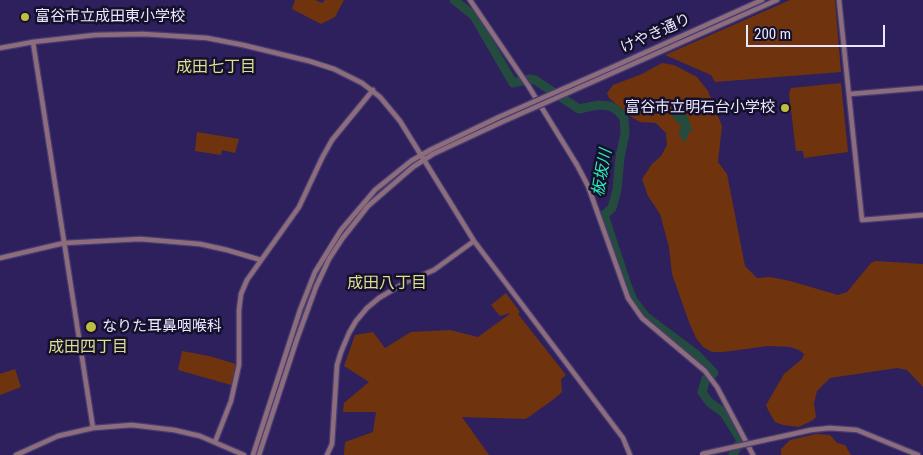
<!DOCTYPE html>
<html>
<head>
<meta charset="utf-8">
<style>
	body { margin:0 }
	#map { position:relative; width:923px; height:455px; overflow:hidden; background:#2d205c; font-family:"Roboto Condensed",sans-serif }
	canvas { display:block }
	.scale { position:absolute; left:746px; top:25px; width:139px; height:22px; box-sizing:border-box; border:2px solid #e9e7fe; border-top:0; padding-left:6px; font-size:15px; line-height:18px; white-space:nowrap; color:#e9e7fe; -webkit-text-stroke:4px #15102b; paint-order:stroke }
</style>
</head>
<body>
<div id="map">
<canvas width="923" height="455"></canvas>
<div class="scale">200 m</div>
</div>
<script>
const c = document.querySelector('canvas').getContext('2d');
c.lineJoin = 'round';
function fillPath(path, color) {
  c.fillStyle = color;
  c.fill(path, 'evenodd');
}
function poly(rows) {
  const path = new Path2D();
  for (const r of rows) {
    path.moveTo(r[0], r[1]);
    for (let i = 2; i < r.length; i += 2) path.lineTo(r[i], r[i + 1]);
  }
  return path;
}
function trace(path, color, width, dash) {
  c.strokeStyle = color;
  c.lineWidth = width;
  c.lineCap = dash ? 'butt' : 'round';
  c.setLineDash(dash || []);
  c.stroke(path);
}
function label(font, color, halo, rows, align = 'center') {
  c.font = font + ' "Roboto Condensed","Noto Sans JP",sans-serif';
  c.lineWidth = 5;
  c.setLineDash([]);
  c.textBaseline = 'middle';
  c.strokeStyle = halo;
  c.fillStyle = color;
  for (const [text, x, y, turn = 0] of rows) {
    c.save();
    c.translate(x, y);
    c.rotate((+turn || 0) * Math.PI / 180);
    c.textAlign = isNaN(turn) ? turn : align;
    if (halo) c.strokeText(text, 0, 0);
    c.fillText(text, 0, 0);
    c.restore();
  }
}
const green = poly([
	[295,0,315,0,322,3,325,0,344,0,335,17,321,24,292,9],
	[790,0,835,0,841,72,715,82,711,75,665,55],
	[662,63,674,65,697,77,708,91,722,126,718,162,727,174,745,266,757,278,770,277,790,281,838,295,847,292,871,263,875,261,923,264,923,387,907,370,897,368,830,378,817,391,814,403,816,417,813,420,799,427,783,425,775,422,768,410,766,405,784,374,802,359,804,354,799,350,790,347,768,346,723,352,712,352,703,347,696,338,689,322,672,274,669,247,660,214,648,196,642,179,652,164,661,156,667,145,666,133,656,123,640,122,630,116,609,98,607,93,613,85,642,74],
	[841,83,848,152,804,158,803,151,796,151,789,94,791,88],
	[197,132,239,139,235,153,222,150,221,155,195,151],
	[506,293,520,312,518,314,566,375,561,379,562,392,554,399,526,419,462,417,489,455,344,455,345,442,373,432,376,412,343,412,344,403,369,382,344,366,355,335,373,332,385,348,411,332,450,330,478,337,511,313,500,316,491,305],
	[182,351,209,356,236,364,233,383,231,385,178,370],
	[15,369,21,387,0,395,0,374],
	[816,434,830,435,837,443,845,445,851,455,781,455,781,449,790,440]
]);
const water = poly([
	[674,100,681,102,693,131,689,131,687,139,684,142,678,132,682,128,672,116]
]);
const river = poly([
	[454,0,474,16,513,83,530,79,535,80,579,109,598,105,610,106,618,111,624,118,625,134,620,157,617,190,612,208,604,215,627,285,633,300,645,316,696,354,714,373,706,379,702,392,709,402,724,413,741,440,733,455]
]);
const tertiary = poly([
	[470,0,529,87,577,165,588,186,628,298,642,318,705,371,717,387,753,455],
	[839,0,862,220,923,215],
	[33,42,93,428],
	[0,48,33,42,95,35,143,34,207,38,243,45,309,61,334,69,362,83,380,97,400,121,474,241,623,438,630,455],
	[615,66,762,0],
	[617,71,777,0],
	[850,94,923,88],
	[0,258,64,243,140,239,200,244,227,250,261,260],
	[811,430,830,428,857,430,918,455],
	[215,442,231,401,239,365,239,310,241,294,247,280,299,207,322,158,332,140,373,90],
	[16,455,58,436,93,428,132,425,174,430,200,436,244,455],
	[253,455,300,310,315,272,341,230,375,190,411,161,430,150,499,117],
	[259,455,297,339,316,287,329,259,342,239,368,206,413,167,433,154,502,122],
	[327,455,332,444,337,365,341,352,349,333,356,321,367,308,379,298,406,282,434,270,474,241]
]);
const tertiaryBridge = poly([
	[499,117,615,66],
	[502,122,617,71],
	[702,454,811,430]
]);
const markers = [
	[25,17,5,"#bfbe41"],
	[785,108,5,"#bfbe41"],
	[91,327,6,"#bfbe41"]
];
const poiNames = [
	["富谷市立成田東小学校",35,17],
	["富谷市立明石台小学校",775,108,"right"],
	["なりた耳鼻咽喉科",102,327]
];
const streetNames = [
	["けやき通り",656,34,-24]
];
const neighbourhoodNames = [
	["成田七丁目",216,68],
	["成田八丁目",387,284],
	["成田四丁目",88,348]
];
const waterNames = [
	["板坂川",603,173,-80]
];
fillPath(green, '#6f340d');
fillPath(water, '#234c3e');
trace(river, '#234c3e', 9);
trace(tertiary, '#473c73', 7);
trace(tertiary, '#8d6d7c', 4.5);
trace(tertiaryBridge, '#473c73', 7, []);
trace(tertiaryBridge, '#8d6d7c', 4.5);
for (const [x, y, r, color] of markers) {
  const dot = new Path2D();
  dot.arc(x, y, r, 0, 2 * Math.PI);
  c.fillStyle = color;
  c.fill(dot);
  trace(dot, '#15102b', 2);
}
label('15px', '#e9e7fe', '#15102b', poiNames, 'left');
label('15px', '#e9e7fe', '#15102b', streetNames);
label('16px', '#ddde8f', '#15102b', neighbourhoodNames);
label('italic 16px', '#2bebb8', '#15102b', waterNames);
</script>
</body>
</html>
